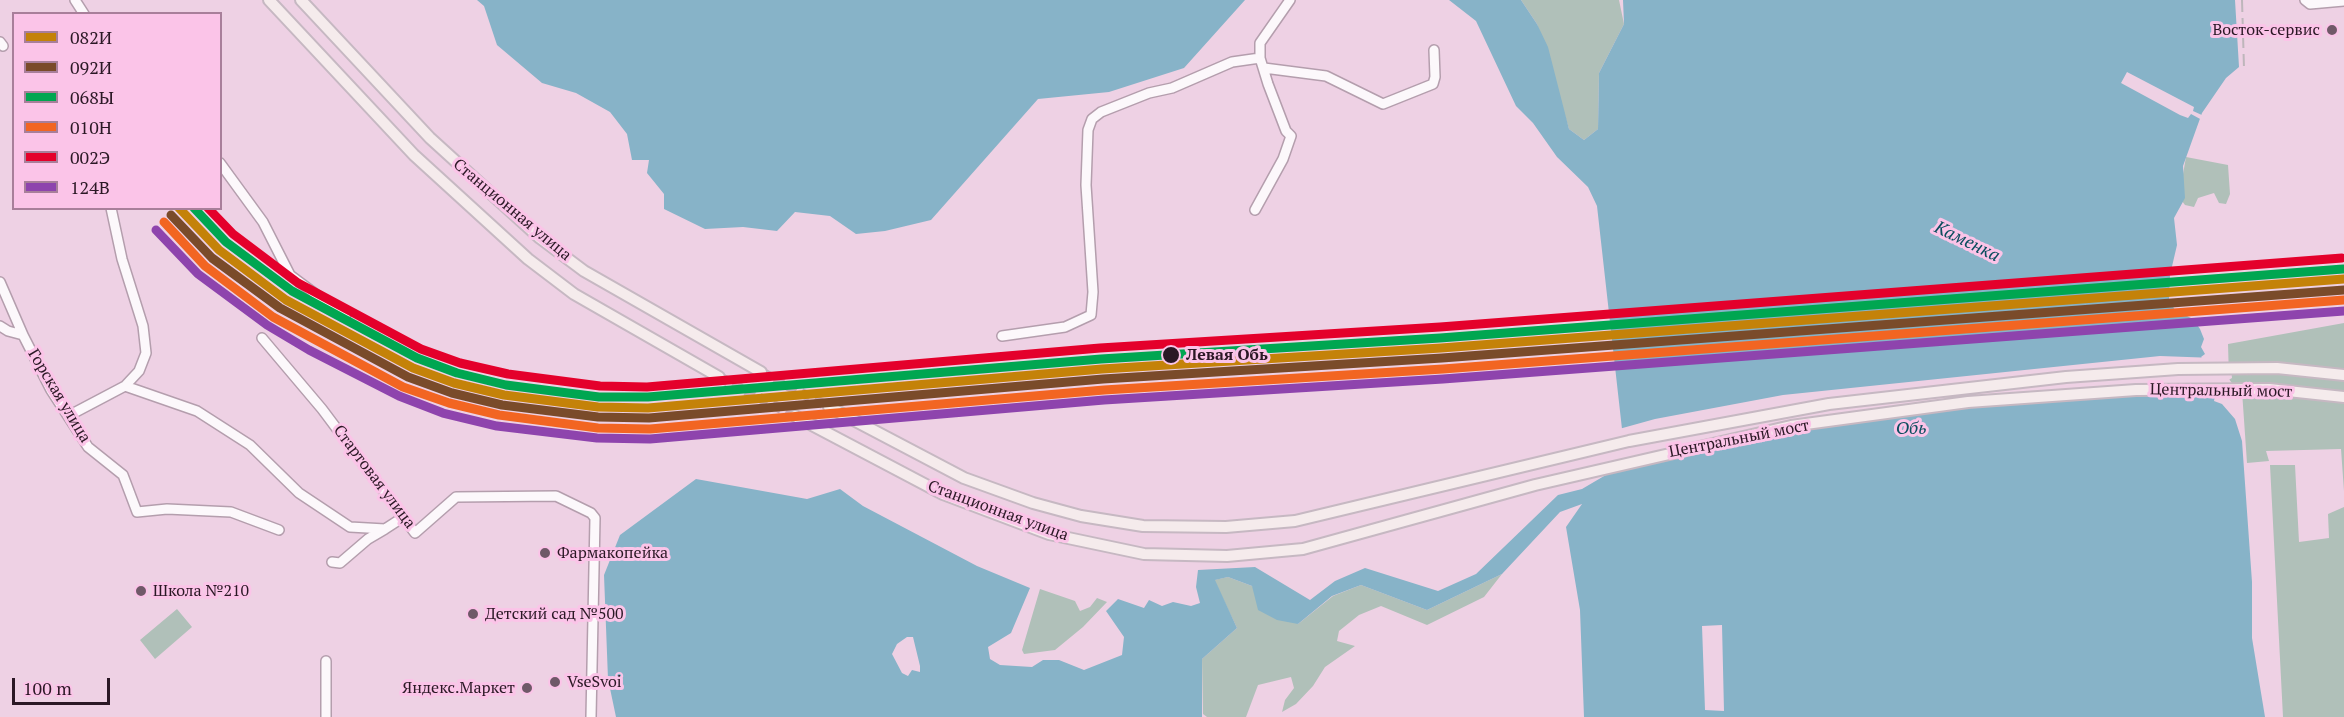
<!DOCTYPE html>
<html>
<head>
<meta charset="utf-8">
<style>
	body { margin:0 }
	#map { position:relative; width:2344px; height:717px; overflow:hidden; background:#eed1e4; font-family:"PT Serif",serif }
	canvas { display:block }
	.legend { position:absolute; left:12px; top:12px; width:210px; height:198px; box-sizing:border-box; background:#fbc4e8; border:2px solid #a87f9a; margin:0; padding:8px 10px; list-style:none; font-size:18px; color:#2b1825 }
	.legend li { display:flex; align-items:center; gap:12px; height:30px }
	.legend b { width:30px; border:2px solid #a87f9a }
	.scale { position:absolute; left:12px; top:678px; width:98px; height:27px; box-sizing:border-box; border:3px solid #2b1825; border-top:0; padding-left:8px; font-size:18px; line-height:21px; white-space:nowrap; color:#2b1825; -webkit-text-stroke:4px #fbc4e8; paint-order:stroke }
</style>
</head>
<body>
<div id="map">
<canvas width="2344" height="717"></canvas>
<ul class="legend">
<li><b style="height:8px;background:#c48209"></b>082И</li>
<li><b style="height:8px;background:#7a4b2a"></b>092И</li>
<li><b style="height:8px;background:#00a651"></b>068Ы</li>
<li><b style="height:8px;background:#f26522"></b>010Н</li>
<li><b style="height:8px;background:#e4002b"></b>002Э</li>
<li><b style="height:8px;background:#8e44ad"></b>124В</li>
</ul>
<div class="scale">100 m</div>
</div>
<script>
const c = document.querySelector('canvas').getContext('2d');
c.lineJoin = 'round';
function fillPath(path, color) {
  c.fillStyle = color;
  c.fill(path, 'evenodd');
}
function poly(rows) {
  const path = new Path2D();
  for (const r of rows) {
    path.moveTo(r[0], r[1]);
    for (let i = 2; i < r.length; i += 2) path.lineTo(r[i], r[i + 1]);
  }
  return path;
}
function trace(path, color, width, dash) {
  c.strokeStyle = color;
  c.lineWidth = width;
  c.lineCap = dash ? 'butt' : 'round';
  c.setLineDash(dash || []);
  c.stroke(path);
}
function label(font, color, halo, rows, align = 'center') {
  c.font = font + ' "PT Serif",serif';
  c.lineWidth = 6;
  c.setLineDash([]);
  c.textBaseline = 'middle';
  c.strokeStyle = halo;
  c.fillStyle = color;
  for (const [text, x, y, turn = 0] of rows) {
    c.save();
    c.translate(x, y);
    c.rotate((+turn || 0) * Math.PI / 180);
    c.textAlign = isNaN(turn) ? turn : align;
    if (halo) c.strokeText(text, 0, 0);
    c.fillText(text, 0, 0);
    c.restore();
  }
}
const green = poly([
	[1521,0,1619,0,1624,24,1599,73,1598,129,1584,140,1569,129,1537,24],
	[2186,157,2228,165,2230,194,2226,204,2219,203,2214,193,2198,198,2194,207,2185,205,2179,197],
	[2344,323,2344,491,2341,449,2266,451,2269,461,2247,463,2242,391,2236,389,2229,379,2228,344],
	[2295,465,2299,542,2329,538,2328,514,2344,507,2344,717,2283,717,2270,465],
	[1502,574,1484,597,1427,625,1381,606,1359,615,1339,631,1337,641,1355,646,1325,667,1313,686,1296,704,1282,712,1285,700,1294,688,1291,677,1258,685,1246,717,1207,717,1203,714,1202,659,1237,628,1214,580,1228,577,1252,586,1298,624,1333,596,1361,585,1427,610],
	[1040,589,1075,601,1080,611,1090,607,1097,598,1107,602,1083,627,1055,650,1024,654,1022,650],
	[177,609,192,627,155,659,140,640]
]);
const water = poly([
	[477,0,1245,0,1184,68,1109,92,1038,99,931,220,885,231,856,234,830,216,795,212,777,231,743,227,705,229,664,209,664,194,647,173,649,160,632,160,627,134,610,112,576,93,542,83,497,45,484,6],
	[1449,0,1521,0,1537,24,1548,47,1569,129,1584,140,1598,129,1599,73,1624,24,1623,0,2235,0,2239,67,2226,78,2202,113,2183,166,2185,198,2174,218,2177,245,2170,275,2169,300,2175,310,2193,319,2200,329,2204,339,2201,347,2205,354,2201,357,2219,376,2214,401,2222,404,2235,419,2242,441,2252,582,2252,638,2265,717,1584,717,1580,610,1566,527,1582,504,1560,512,1502,574,1427,610,1361,585,1332,596,1298,624,1277,620,1258,610,1252,586,1228,577,1215,580,1237,628,1202,659,1202,717,616,717,608,679,604,575,620,535,696,479,807,499,840,489,863,506,977,566,1030,588,1011,633,988,647,990,659,1000,665,1032,667,1043,660,1059,660,1084,670,1122,655,1124,637,1106,611,1118,599,1144,608,1149,600,1162,606,1173,602,1191,606,1200,603,1196,587,1198,570,1255,567,1310,600,1335,581,1365,568,1438,591,1476,574,1558,495,1582,489,1616,469,1622,429,1597,206,1588,187,1557,157,1533,123,1516,106,1476,21],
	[907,637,913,637,920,666,920,672,912,670,908,676,902,673,892,654,897,644]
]);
const pier = poly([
	[2127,72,2194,107,2193,111,2204,116,2202,120,2191,114,2188,118,2180,115,2121,83],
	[2160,356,2215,358,2231,368,2232,378,2225,382,2220,379,2220,384,2084,393,1791,426,1614,466,1619,429,1655,419,1783,395],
	[1722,625,1724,711,1705,710,1702,626]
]);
const majorTunnel = poly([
	[761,372,829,407],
	[719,377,795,416]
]);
const minor = poly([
	[75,0,84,14],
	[2305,0,2310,4,2344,1],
	[0,42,3,46],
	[1264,68,1326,76,1383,104,1433,84,1435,77,1434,50],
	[220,163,263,222,290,275,337,310,347,313],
	[1255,210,1283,159,1291,136,1286,131,1268,84,1260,58,1260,43,1290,0],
	[0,282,23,335],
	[0,326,8,331,23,335,51,390,88,447,123,475,137,512,167,509,231,512,279,530],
	[1002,336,1065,327,1091,315,1093,292,1086,185,1088,130,1092,119,1101,112,1149,93,1172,88,1232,62,1260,58],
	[262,338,322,409,415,533,456,497,556,496,591,513,595,518,591,717],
	[125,386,197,411,250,445,299,493,350,527,385,529,402,518],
	[70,415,125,386,139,371,146,353,143,326,122,259,111,208],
	[332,562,340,563,368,539,385,529],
	[326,717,326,661]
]);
const major = poly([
	[269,0,414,155,528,259,574,294,719,377],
	[301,0,430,138,540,238,584,271,761,372],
	[829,407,964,478,1033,503,1081,516,1143,526,1226,527,1295,521,1629,441,1829,404,2066,377,2178,369,2277,368,2344,375],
	[795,416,943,494,1049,534,1144,554,1227,556,1303,549,1535,485,1791,426,1968,402,2136,390,2269,389,2344,397]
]);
const rail = poly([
	[2242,0,2244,68]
]);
const rail1 = poly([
	[179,208,219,250,286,300,413,368,454,383,504,395,598,407,648,408,1102,369,1441,348,2344,279]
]);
const rail2 = poly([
	[171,215,212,258,280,308,408,377,452,393,502,405,598,417,649,418,1103,379,1442,358,2344,290]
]);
const rail3 = poly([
	[194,208,226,242,292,291,417,358,457,373,506,385,599,397,648,397,1101,359,1440,338,2343,269]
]);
const rail4 = poly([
	[164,222,205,266,273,317,403,387,449,403,499,415,598,428,650,429,1104,390,1443,369,2344,300]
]);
const rail5 = poly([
	[208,208,233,234,298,283,421,349,460,363,508,374,600,386,647,387,1100,348,1440,327,2342,258]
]);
const rail6 = poly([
	[156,230,198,274,267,325,309,350,399,396,443,413,497,426,597,438,650,439,1104,400,1443,379,2344,311]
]);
const markers = [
	[2332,30,6,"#6f5968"],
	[1171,355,9,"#2b1825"],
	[545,553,6,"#6f5968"],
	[141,591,6,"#6f5968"],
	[473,614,6,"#6f5968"],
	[555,682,6,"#6f5968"],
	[527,688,6,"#6f5968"]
];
const poiNames = [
	["Восток-сервис",2320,30,"right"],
	["Фармакопейка",557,553],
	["Школа №210",153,591],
	["Детский сад №500",485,614],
	["VseSvoi",567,682],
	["Яндекс.Маркет",515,688,"right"]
];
const streetNames = [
	["Станционная улица",512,210,40],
	["Центральный мост",2221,391,1],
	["Горская улица",59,396,59],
	["Центральный мост",1739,439,-11],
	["Стартовая улица",374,477,53],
	["Станционная улица",998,511,20]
];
const stopNames = [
	["Левая Обь",1186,355]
];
const waterNames = [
	["Каменка",1967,242,26],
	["Обь",1911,429]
];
fillPath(green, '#b0c0b9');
fillPath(water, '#87b3c8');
fillPath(pier, '#eed1e4');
trace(majorTunnel, '#c7acbe', 10, [10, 5]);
trace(minor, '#b49ead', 12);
trace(major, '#c6b8c2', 14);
trace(minor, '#fcf8fb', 9);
trace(major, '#f5ebec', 10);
trace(rail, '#beb6bb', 2, [12, 6]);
trace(rail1, '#c48209', 9);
trace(rail2, '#7a4b2a', 9);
trace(rail3, '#00a651', 9);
trace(rail4, '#f26522', 9);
trace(rail5, '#e4002b', 9);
trace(rail6, '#8e44ad', 9);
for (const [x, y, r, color] of markers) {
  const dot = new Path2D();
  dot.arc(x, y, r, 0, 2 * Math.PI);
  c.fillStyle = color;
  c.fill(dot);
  trace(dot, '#fbc4e8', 2);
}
label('16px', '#2b1825', '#fbc4e8', poiNames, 'left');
label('16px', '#2b1825', '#fbc4e8', streetNames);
label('bold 16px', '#2b1825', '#fbc4e8', stopNames, 'left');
label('italic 18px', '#0b4e5e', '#fbc4e8', waterNames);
</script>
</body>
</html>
